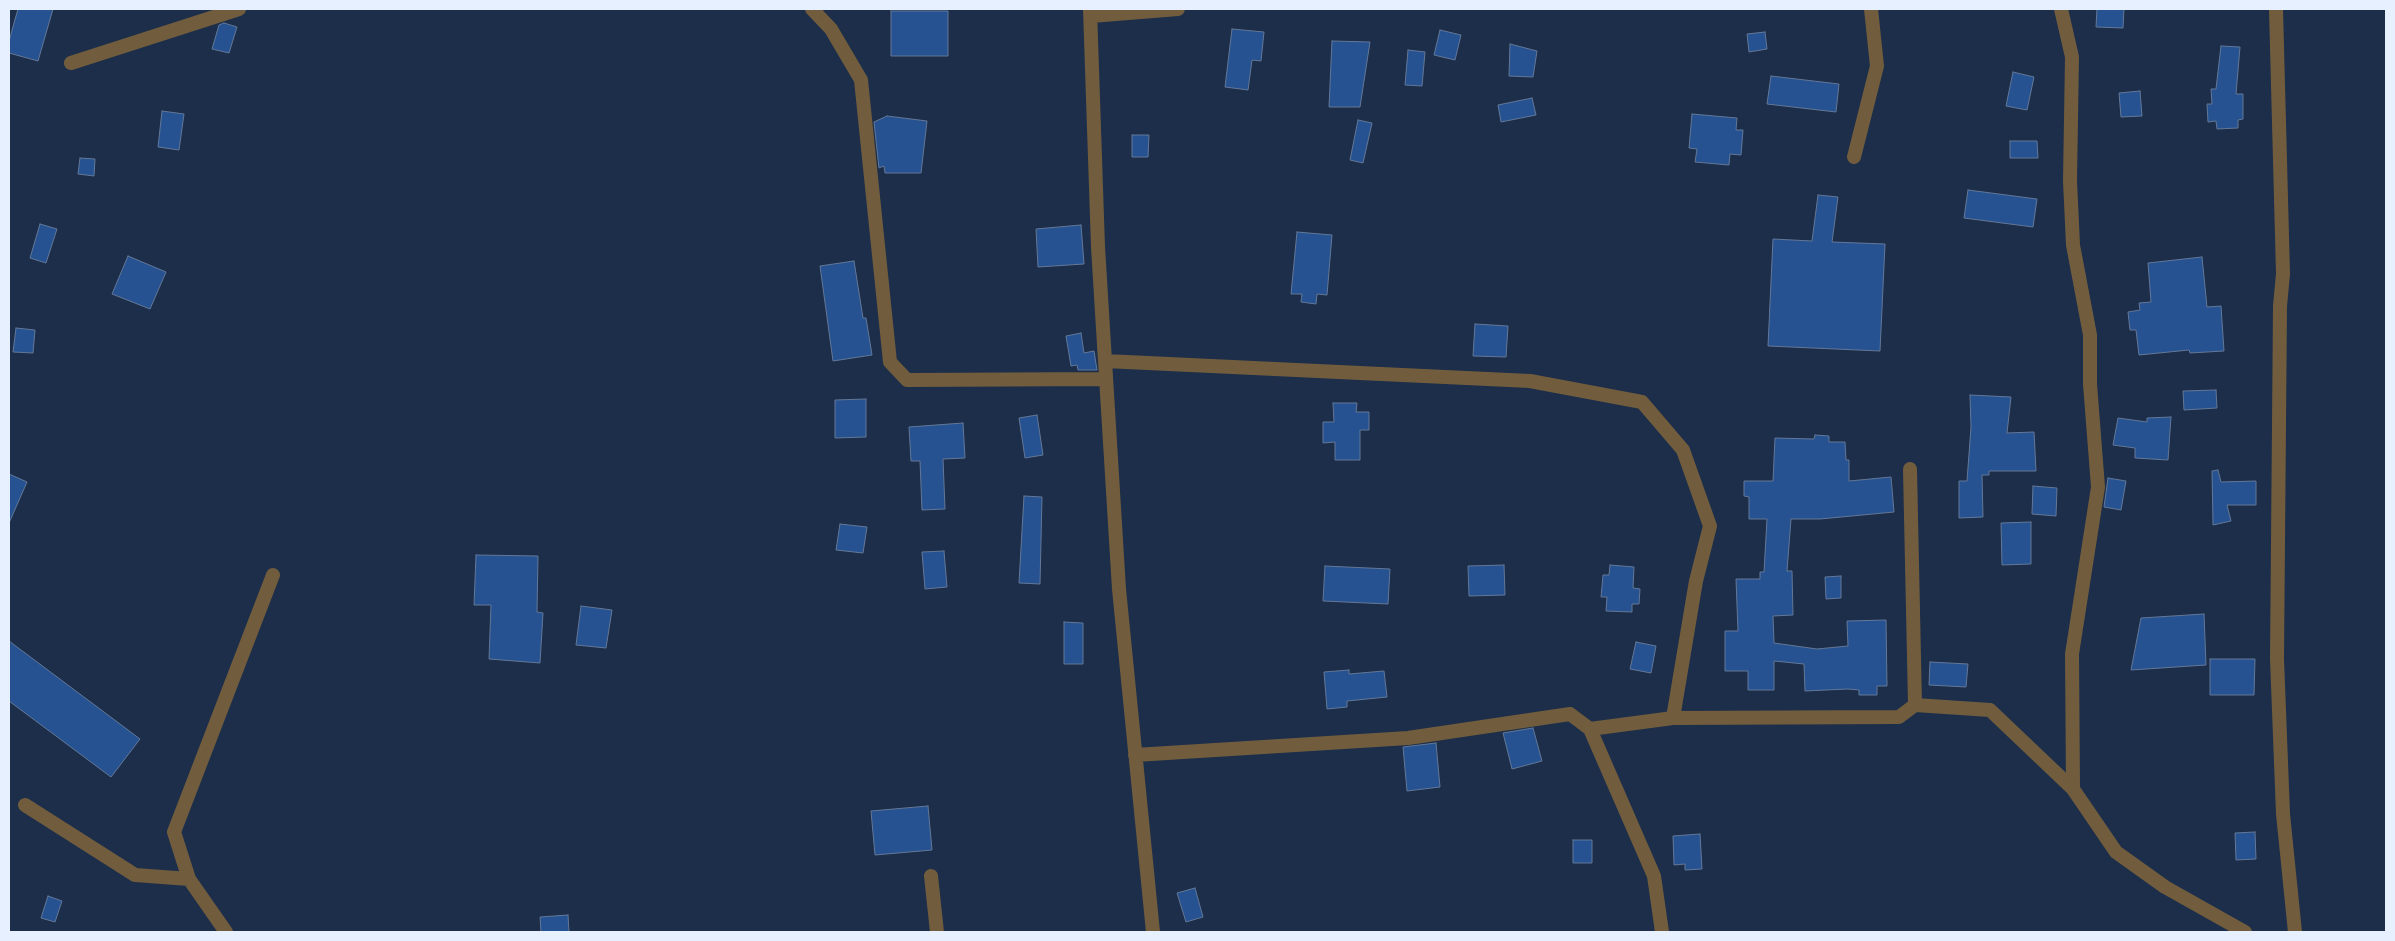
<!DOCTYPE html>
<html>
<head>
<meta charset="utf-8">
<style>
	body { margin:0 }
	#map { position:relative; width:2395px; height:941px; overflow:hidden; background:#1c2e49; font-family:Jost,sans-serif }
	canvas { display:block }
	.frame { position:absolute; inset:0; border:10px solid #e6f0fe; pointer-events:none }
</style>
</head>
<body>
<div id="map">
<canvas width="2395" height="941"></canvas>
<div class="frame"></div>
</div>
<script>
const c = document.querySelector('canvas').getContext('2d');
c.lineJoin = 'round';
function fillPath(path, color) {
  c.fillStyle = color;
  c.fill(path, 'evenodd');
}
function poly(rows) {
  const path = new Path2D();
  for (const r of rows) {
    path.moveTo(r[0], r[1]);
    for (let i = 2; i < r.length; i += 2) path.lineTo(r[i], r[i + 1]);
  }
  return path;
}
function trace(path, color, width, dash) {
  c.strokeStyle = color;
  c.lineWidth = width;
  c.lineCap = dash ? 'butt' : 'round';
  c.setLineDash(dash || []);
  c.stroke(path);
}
const building = poly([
	[18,9,53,9,38,61,9,53,9,41,18,9],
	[2097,9,2124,9,2123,28,2096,27,2097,9],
	[891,11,948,11,948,56,891,56,891,11],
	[224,23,237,27,229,53,212,49,219,25,224,23],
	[1232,29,1264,32,1261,61,1252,60,1248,90,1225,87,1232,29],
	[1440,30,1461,35,1455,60,1434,55,1440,30],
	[1765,32,1767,49,1749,52,1747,34,1765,32],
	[1332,41,1370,42,1360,107,1329,107,1332,41],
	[1510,44,1537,51,1533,77,1509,76,1510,44],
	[2221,46,2240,47,2236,94,2243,94,2243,119,2238,120,2238,128,2217,129,2216,121,2208,122,2207,104,2212,104,2211,89,2216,89,2221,46],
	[1408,50,1425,52,1422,86,1405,85,1408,50],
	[2013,72,2034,77,2027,110,2006,106,2013,72],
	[1771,76,1839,84,1836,112,1767,104,1771,76],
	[2140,91,2142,116,2121,117,2119,93,2140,91],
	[1532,98,1536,115,1501,122,1498,105,1532,98],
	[162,111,184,114,179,150,158,147,162,111],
	[1692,114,1737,118,1736,130,1743,130,1741,155,1730,154,1729,165,1695,162,1697,149,1689,148,1692,114],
	[887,116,927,121,921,173,885,173,884,166,879,168,874,122,887,116],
	[1358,120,1372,123,1363,163,1350,160,1358,120],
	[1132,135,1149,135,1148,157,1132,157,1132,135],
	[2010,141,2037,141,2038,158,2010,158,2010,141],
	[80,158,95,159,94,176,78,174,80,158],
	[1968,190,2037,199,2033,227,1964,218,1968,190],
	[1818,195,1838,197,1832,242,1885,244,1880,351,1768,346,1773,239,1812,241,1818,195],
	[40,224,57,229,46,263,30,258,40,224],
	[1081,225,1084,264,1038,267,1036,229,1081,225],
	[1297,232,1332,235,1327,295,1317,294,1316,304,1301,302,1302,294,1291,294,1297,232],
	[128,256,166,272,150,309,112,294,128,256],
	[2202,257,2207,307,2221,306,2224,351,2190,353,2189,350,2139,355,2136,330,2130,330,2128,312,2140,310,2139,303,2151,302,2148,263,2202,257],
	[854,261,863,318,866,318,872,355,833,361,820,266,854,261],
	[1475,324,1508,326,1506,357,1473,356,1475,324],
	[16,328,35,330,33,353,13,352,16,328],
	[1081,333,1084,353,1094,351,1097,370,1078,370,1077,365,1071,366,1066,336,1081,333],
	[2216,390,2217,408,2184,410,2183,391,2216,390],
	[1970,395,2011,397,2007,433,2034,432,2036,471,1989,471,1989,475,1982,475,1983,517,1959,518,1959,481,1967,481,1971,427,1970,395],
	[866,399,866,437,835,438,835,400,866,399],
	[1333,403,1357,403,1356,412,1369,412,1369,430,1360,430,1360,460,1335,460,1335,442,1323,443,1323,422,1334,422,1333,403],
	[1037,415,1043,455,1025,458,1019,418,1037,415],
	[2171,417,2168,460,2135,458,2135,448,2113,445,2118,418,2147,422,2147,418,2171,417],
	[963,423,965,458,943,459,945,509,922,510,920,461,911,461,909,427,963,423],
	[1815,435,1829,436,1829,442,1845,442,1846,460,1849,460,1849,481,1891,477,1894,512,1820,519,1791,519,1787,571,1792,571,1793,615,1773,616,1774,643,1817,649,1848,646,1847,621,1886,620,1887,686,1877,686,1877,695,1859,695,1859,690,1848,689,1805,691,1804,664,1774,661,1774,690,1748,690,1748,671,1725,671,1725,631,1738,631,1736,579,1760,579,1760,572,1764,572,1767,519,1749,519,1749,497,1744,496,1744,481,1773,481,1775,438,1814,439,1815,435],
	[2218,470,2221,482,2256,481,2256,505,2227,505,2231,521,2213,525,2212,471,2218,470],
	[9,474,27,482,9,523,9,474],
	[2108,478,2126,481,2121,510,2104,507,2108,478],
	[2033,486,2057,488,2056,516,2032,514,2033,486],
	[1024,496,1042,497,1040,584,1019,583,1024,496],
	[2031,522,2031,564,2002,565,2001,523,2031,522],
	[840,524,867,527,863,553,836,550,840,524],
	[944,551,947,587,925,589,922,552,944,551],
	[476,555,538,556,537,612,543,613,540,663,489,659,491,605,474,605,476,555],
	[1504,565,1505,595,1469,596,1468,566,1504,565],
	[1610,565,1634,567,1633,588,1640,589,1639,604,1632,604,1632,612,1606,611,1607,597,1601,597,1603,575,1609,575,1610,565],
	[1325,566,1390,569,1388,604,1323,601,1325,566],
	[1841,576,1841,598,1826,599,1825,577,1841,576],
	[581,606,612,610,606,648,576,645,581,606],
	[2204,614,2206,665,2131,670,2141,618,2204,614],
	[1064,622,1083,623,1083,664,1064,664,1064,622],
	[9,641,140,739,111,777,9,701,9,641],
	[1636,642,1656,646,1651,673,1630,669,1636,642],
	[2210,659,2255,659,2254,695,2210,695,2210,659],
	[1930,662,1968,664,1966,687,1929,685,1930,662],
	[1349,670,1349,674,1384,671,1387,697,1347,701,1347,707,1327,709,1324,672,1349,670],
	[1533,728,1542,761,1512,769,1503,733,1533,728],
	[1436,743,1440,787,1407,791,1403,747,1436,743],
	[928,806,932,850,875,855,871,811,928,806],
	[2255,832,2256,859,2236,860,2235,833,2255,832],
	[1700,834,1702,869,1685,870,1685,864,1674,865,1673,836,1700,834],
	[1573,840,1592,840,1592,863,1573,863,1573,840],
	[1195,888,1203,917,1186,922,1177,893,1195,888],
	[48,896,62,901,55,922,41,918,48,896],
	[568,915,569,932,541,932,540,917,568,915]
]);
const minor = poly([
	[812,9,831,29,861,80,890,362,907,380,1106,379],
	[1090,9,1098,247,1119,589,1153,932],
	[2061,9,2072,57,2070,181,2073,245,2090,335,2090,384,2098,487,2072,654,2073,789],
	[2276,9,2283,274,2280,306,2277,659,2283,814,2295,932],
	[1091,16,1178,9],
	[71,63,239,9],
	[1854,157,1877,66,1871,9],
	[1105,361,1530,381,1642,402,1683,450,1710,526,1696,581,1673,718],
	[1910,469,1915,705,1990,710,2073,789,2116,852,2165,887,2245,932],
	[1590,729,1654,876,1662,932],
	[1135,755,1408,738,1570,714,1590,729,1673,718,1899,717,1915,705],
	[25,805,135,875,189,879],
	[931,876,937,932],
	[226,932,189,879,174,832,273,575]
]);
fillPath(building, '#275292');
trace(building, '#637897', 1);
trace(minor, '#715d3e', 14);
</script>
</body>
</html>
